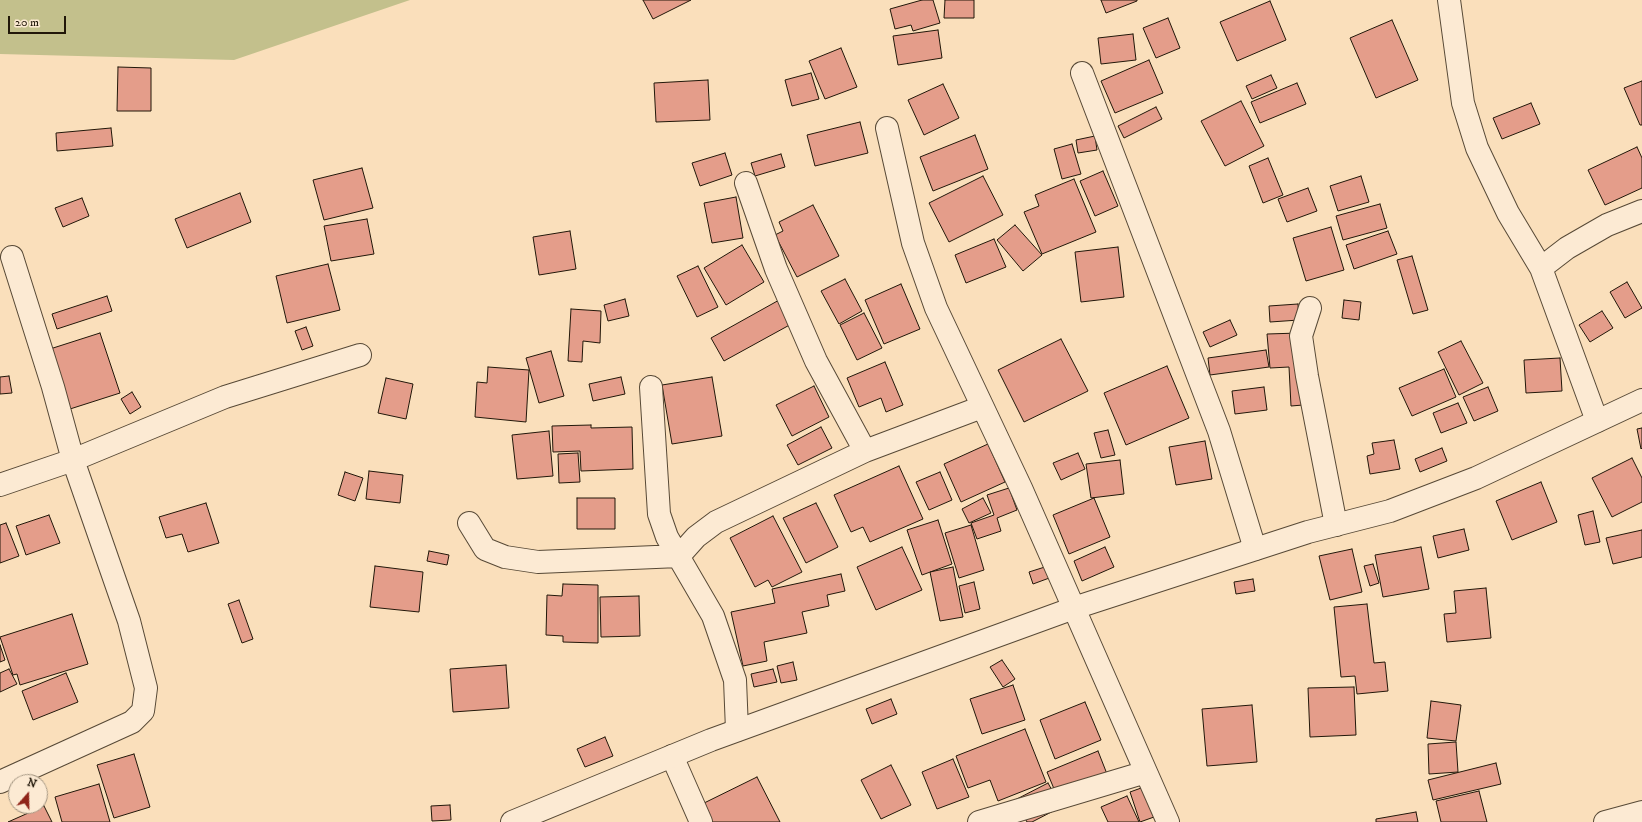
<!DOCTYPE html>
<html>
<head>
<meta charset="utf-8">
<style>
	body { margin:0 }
	#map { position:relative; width:1642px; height:822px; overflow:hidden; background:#fadfbb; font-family:"IM FELL DW Pica",serif }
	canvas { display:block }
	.north { position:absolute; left:8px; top:774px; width:40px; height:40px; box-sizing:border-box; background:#fcead3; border:1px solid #a49682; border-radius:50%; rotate:20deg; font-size:11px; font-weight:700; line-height:16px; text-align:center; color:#211709 }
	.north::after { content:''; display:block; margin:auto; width:14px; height:18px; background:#8f2418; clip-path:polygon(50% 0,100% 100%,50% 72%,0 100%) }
	.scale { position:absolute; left:8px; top:16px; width:58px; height:18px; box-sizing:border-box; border:2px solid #211709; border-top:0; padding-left:5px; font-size:12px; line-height:14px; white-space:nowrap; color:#211709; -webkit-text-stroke:3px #fcead3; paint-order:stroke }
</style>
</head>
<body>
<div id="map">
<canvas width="1642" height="822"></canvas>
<div class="north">N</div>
<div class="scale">20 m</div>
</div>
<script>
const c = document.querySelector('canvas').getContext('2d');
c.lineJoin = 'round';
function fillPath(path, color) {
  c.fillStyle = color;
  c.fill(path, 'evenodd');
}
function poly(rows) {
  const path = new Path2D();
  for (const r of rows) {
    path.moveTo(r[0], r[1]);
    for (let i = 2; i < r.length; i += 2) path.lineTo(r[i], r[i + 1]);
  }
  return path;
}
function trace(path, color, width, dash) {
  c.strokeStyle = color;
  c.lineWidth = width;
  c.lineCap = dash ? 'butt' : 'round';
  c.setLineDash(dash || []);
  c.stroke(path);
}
const green = poly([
	[0,0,410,0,234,60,0,54]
]);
const building = poly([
	[643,0,691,0,653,19,643,0],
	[922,0,933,0,940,23,913,31,911,25,895,29,890,9,922,0],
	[945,0,974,0,974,18,944,18,945,0],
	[1101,0,1137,0,1137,1,1106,13,1101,0],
	[1270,1,1286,40,1237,61,1220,22,1270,1],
	[1168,18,1180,48,1156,58,1143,28,1168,18],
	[1392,20,1418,80,1376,98,1350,38,1392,20],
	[938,30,942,58,898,65,893,36,938,30],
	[1133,34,1136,60,1101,64,1098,38,1133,34],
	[841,48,857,87,825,99,809,61,841,48],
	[1149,60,1163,93,1115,113,1101,81,1149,60],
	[118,67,151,68,151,111,117,111,118,67],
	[811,73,819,99,792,106,785,80,811,73],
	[1271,75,1277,88,1252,99,1246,86,1271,75],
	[708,80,710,120,656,122,654,83,708,80],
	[1642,81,1642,125,1640,125,1624,88,1642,81],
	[1297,83,1306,104,1260,123,1251,102,1297,83],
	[943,84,959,118,924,135,908,100,943,84],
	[1241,101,1264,146,1225,166,1201,121,1241,101],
	[1531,103,1540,124,1502,139,1493,118,1531,103],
	[1156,107,1162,119,1124,138,1118,126,1156,107],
	[860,122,868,153,815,166,807,135,860,122],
	[111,128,113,146,57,151,56,133,111,128],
	[975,135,988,169,933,191,920,157,975,135],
	[1095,136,1097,150,1078,153,1076,140,1095,136],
	[1072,144,1081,174,1062,179,1054,149,1072,144],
	[1637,147,1642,158,1642,188,1605,205,1588,170,1637,147],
	[725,153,732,175,700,186,692,163,725,153],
	[781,154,785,167,755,176,751,163,781,154],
	[1268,158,1283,195,1263,203,1249,166,1268,158],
	[362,168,373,208,324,220,313,180,362,168],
	[1103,171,1118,206,1095,216,1080,181,1103,171],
	[983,176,1003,215,949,242,929,203,983,176],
	[1361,176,1369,202,1338,211,1330,186,1361,176],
	[1074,179,1096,232,1042,254,1024,212,1039,206,1035,195,1074,179],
	[1308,188,1317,211,1287,222,1278,199,1308,188],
	[240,193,251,222,187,248,175,219,240,193],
	[736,197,743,238,712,243,704,203,736,197],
	[82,198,89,216,63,227,55,208,82,198],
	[1380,204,1387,228,1343,240,1336,216,1380,204],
	[813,205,839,256,797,277,775,235,783,231,779,222,813,205],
	[367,219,374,254,331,261,324,226,367,219],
	[1015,225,1042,255,1023,271,997,240,1015,225],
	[1331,227,1344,270,1306,281,1293,238,1331,227],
	[570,231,576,269,539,275,533,237,570,231],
	[1388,231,1397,254,1354,269,1346,245,1388,231],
	[994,239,1006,267,966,283,955,255,994,239],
	[742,245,764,282,726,305,704,268,742,245],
	[1118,247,1124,297,1081,302,1075,252,1118,247],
	[1412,256,1428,310,1413,314,1397,260,1412,256],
	[328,264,340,310,287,323,276,276,328,264],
	[698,266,718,307,697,317,677,276,698,266],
	[845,279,862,311,839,324,821,291,845,279],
	[1627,282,1642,308,1625,318,1610,292,1627,282],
	[901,284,920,329,884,344,865,300,901,284],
	[107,296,112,311,57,329,52,314,107,296],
	[625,299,629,316,608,321,604,305,625,299],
	[781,299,795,322,724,361,711,338,781,299],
	[1344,300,1361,302,1359,320,1342,318,1344,300],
	[1298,304,1299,320,1270,322,1269,306,1298,304],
	[571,309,601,311,600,343,583,341,582,362,568,361,571,309],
	[1602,311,1613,328,1590,342,1579,325,1602,311],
	[864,313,882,348,857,360,840,325,864,313],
	[1230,320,1237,335,1210,347,1203,332,1230,320],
	[306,327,313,346,302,350,295,331,306,327],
	[100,333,120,393,70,409,50,349,100,333],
	[1299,333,1303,405,1291,406,1289,367,1270,368,1267,334,1299,333],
	[1061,339,1088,391,1024,422,998,370,1061,339],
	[1461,341,1483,383,1459,395,1438,352,1461,341],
	[1266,350,1269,367,1210,375,1208,358,1266,350],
	[551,351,564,396,539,403,526,358,551,351],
	[1560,358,1562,391,1526,393,1524,360,1560,358],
	[885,362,903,405,886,412,881,398,859,407,847,378,885,362],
	[1167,366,1189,418,1126,445,1104,393,1167,366],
	[488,367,529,370,526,422,475,417,477,382,487,383,488,367],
	[1444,369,1456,397,1412,416,1399,388,1444,369],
	[9,376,12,393,0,394,0,377,9,376],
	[621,377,625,394,593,401,589,384,621,377],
	[712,377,722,436,672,444,662,385,712,377],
	[386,378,413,384,406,419,378,413,386,378],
	[814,386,829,417,792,436,776,405,814,386],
	[1264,387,1267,410,1235,414,1232,391,1264,387],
	[1488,387,1498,411,1474,421,1463,397,1488,387],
	[132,392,141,407,130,414,121,399,132,392],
	[1458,403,1467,423,1441,433,1433,413,1458,403],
	[591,425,591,428,632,427,633,469,581,471,580,451,553,452,552,426,591,425],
	[821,427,832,448,798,465,787,445,821,427],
	[1642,428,1642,448,1641,449,1637,429,1642,428],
	[1108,430,1115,455,1101,458,1094,433,1108,430],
	[549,431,553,476,517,479,512,435,549,431],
	[1394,440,1400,469,1370,474,1367,456,1374,454,1372,443,1394,440],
	[1205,441,1212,479,1176,485,1169,447,1205,441],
	[988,444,1005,482,961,502,944,464,988,444],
	[1442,448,1447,461,1420,472,1415,459,1442,448],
	[578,453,580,482,559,483,558,454,578,453],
	[1078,453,1085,469,1061,480,1053,463,1078,453],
	[1632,458,1642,478,1642,502,1612,517,1592,478,1632,458],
	[1120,460,1124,494,1091,498,1086,464,1120,460],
	[899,466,923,519,870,542,863,527,851,532,834,495,899,466],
	[369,471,403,475,400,503,366,499,369,471],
	[345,472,363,478,355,501,338,495,345,472],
	[940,472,952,500,929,510,916,482,940,472],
	[1541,482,1557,522,1512,540,1496,501,1541,482],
	[1009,488,1017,510,997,518,1001,531,977,539,971,523,994,515,987,495,1009,488],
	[577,498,615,498,615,529,577,529,577,498],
	[983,498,991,513,969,523,962,509,983,498],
	[1094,498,1110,537,1069,554,1053,515,1094,498],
	[206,503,219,543,188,552,182,534,166,538,159,517,206,503],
	[816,503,838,547,806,563,783,518,816,503],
	[1593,511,1600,542,1585,545,1578,515,1593,511],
	[49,515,60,543,26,555,16,526,49,515],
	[773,516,802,572,772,587,768,580,755,587,730,538,773,516],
	[938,520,952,564,922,575,907,530,938,520],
	[6,523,19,556,0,563,0,525,6,523],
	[971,525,984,570,959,578,945,533,971,525],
	[1464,529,1469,550,1438,558,1433,536,1464,529],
	[1642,530,1642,557,1613,564,1606,538,1642,530],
	[902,547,922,590,876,610,857,567,902,547],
	[1105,547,1114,567,1082,581,1074,561,1105,547],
	[1421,547,1429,589,1383,597,1375,555,1421,547],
	[1352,549,1362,592,1330,600,1319,556,1352,549],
	[429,551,449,555,447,565,427,561,429,551],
	[1373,564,1379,583,1370,586,1364,566,1373,564],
	[375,566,423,572,419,612,370,607,375,566],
	[1048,566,1052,577,1033,584,1029,572,1048,566],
	[953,567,963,617,940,621,930,572,953,567],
	[841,574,845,591,827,595,829,606,802,612,807,633,764,642,767,661,743,666,731,612,775,603,772,589,841,574],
	[1253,579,1255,591,1236,594,1234,582,1253,579],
	[974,582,980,609,965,613,959,586,974,582],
	[563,584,598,585,598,643,563,642,563,636,546,635,547,595,562,596,563,584],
	[1486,588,1491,638,1447,642,1444,614,1456,613,1454,591,1486,588],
	[639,596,640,636,601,637,600,597,639,596],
	[239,600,253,639,242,643,228,604,239,600],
	[1367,604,1374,663,1385,662,1388,691,1357,694,1355,676,1341,677,1334,607,1367,604],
	[72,614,88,664,20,685,17,674,13,675,0,637,72,614],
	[0,645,5,660,0,662,0,645],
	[1002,660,1015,679,1003,687,990,667,1002,660],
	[793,662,797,680,781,683,777,666,793,662],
	[506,665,509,708,453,712,450,669,506,665],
	[9,669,17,684,0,692,0,673,9,669],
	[773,669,777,682,754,687,751,674,773,669],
	[66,673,78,702,33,720,22,691,66,673],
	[1013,685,1025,720,982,734,970,699,1013,685],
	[1354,687,1356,735,1310,737,1308,688,1354,687],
	[891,699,897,714,872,724,866,709,891,699],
	[1431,701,1461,705,1456,741,1427,738,1431,701],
	[1085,702,1101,740,1055,759,1040,720,1085,702],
	[1252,705,1257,762,1207,766,1202,709,1252,705],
	[1025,729,1046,782,998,801,990,780,968,788,956,756,1025,729],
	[605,737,613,756,585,767,577,749,605,737],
	[1456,742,1458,772,1429,774,1428,744,1456,742],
	[1098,751,1107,774,1057,796,1047,772,1098,751],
	[134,754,150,807,114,818,97,765,134,754],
	[953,759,969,797,937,809,922,772,953,759],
	[1496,763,1501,784,1433,800,1428,780,1496,763],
	[891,765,911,805,881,819,861,780,891,765],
	[757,777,780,822,703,822,696,807,757,777],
	[1048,783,1061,807,1032,822,1027,822,1015,800,1048,783],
	[99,784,110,822,62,822,55,797,99,784],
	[1144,787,1154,817,1140,822,1130,792,1144,787],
	[1479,791,1487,822,1441,822,1436,801,1479,791],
	[1127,796,1139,822,1108,822,1101,807,1127,796],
	[450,805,451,820,432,821,431,806,450,805],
	[44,806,52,822,8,822,44,806],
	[1416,812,1418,822,1376,822,1376,819,1416,812]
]);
const minor = poly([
	[1449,0,1463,103,1477,148,1508,213,1541,268,1597,421],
	[1082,73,1219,431,1255,549],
	[887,128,913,243,936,308,1021,488,1168,822],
	[746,183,776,269,816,361,865,451],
	[1541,268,1567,248,1607,225,1642,211],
	[1310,308,1301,336,1307,376,1336,525],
	[651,387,659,514,667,537,713,616,735,680,737,730],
	[0,485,73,460,225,397,360,355],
	[469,523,485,549,505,557,538,562,679,556,696,537,716,522,865,451,982,407],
	[672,756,701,822],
	[0,782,132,722,143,711,146,688,129,621,73,460,53,387,12,257],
	[979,822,1146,772],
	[1605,822,1642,812]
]);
const tertiary = poly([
	[512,822,711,740,1074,608,1308,532,1390,511,1476,478,1642,400]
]);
fillPath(green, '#c3c08c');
fillPath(building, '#e49d8a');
trace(building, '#211709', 1);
trace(minor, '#574936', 24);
trace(tertiary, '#574936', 24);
trace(minor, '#fcead3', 22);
trace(tertiary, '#fcead3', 22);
</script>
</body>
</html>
